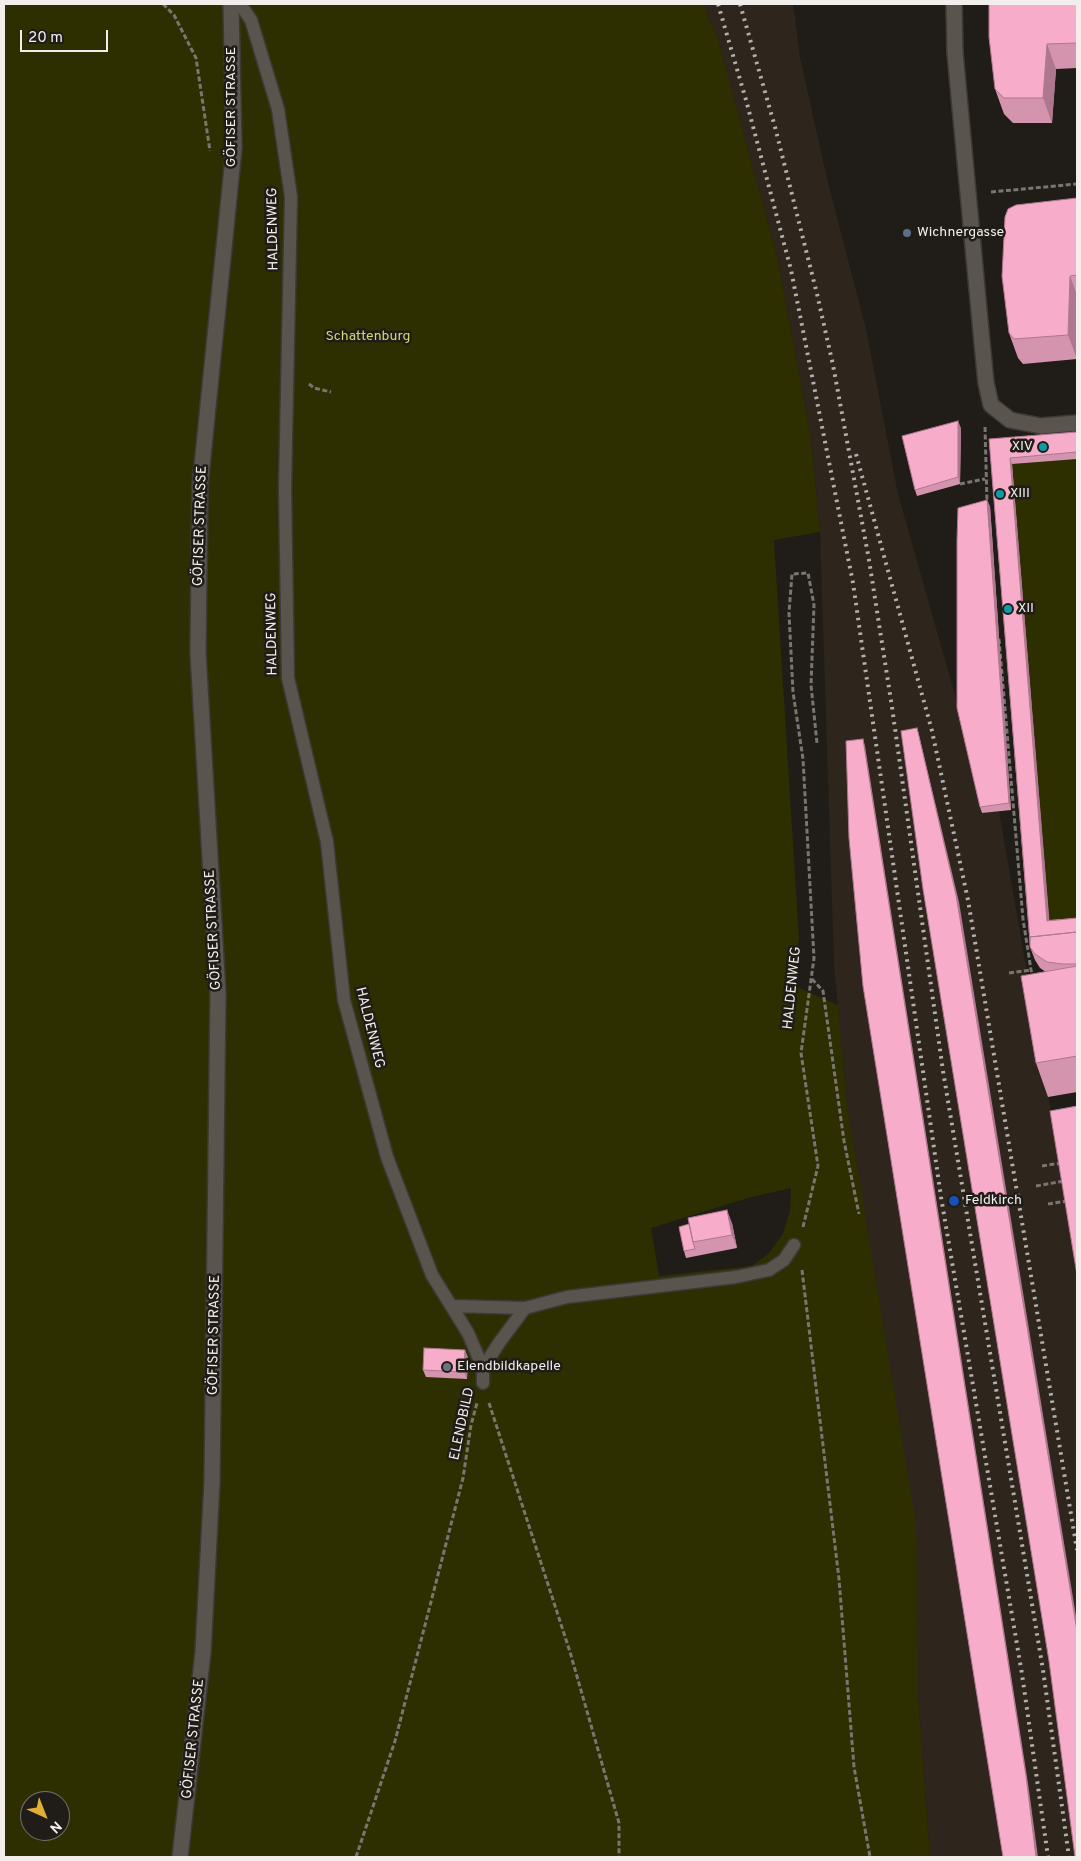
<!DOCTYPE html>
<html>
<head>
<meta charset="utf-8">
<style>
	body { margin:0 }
	#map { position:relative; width:1081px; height:1861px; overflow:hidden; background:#201c17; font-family:Overpass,sans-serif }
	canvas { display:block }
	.frame { position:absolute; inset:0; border:5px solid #f2eeeb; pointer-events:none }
	.north { position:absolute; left:20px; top:1791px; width:50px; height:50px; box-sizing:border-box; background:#201c17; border:1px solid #74706c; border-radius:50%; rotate:136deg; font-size:14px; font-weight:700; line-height:20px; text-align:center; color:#f2eeeb }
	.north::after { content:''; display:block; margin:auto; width:18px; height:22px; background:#dfb034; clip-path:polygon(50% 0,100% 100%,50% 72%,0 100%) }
	.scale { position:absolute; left:20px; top:30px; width:88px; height:22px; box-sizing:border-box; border:2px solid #f2eeeb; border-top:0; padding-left:6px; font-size:15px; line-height:18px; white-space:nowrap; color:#f2eeeb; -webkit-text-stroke:4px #201c17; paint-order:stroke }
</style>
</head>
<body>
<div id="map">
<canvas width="1081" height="1861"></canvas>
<div class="frame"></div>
<div class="north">N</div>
<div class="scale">20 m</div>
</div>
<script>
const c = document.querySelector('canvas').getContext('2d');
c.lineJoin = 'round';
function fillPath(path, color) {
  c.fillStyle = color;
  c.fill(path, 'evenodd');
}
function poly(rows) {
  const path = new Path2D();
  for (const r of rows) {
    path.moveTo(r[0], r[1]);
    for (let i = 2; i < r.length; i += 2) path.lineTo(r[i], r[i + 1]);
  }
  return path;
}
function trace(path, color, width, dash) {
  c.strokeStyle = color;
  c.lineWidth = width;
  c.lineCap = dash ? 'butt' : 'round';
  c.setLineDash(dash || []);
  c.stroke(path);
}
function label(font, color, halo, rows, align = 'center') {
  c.font = font + ' Overpass,sans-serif';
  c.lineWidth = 5;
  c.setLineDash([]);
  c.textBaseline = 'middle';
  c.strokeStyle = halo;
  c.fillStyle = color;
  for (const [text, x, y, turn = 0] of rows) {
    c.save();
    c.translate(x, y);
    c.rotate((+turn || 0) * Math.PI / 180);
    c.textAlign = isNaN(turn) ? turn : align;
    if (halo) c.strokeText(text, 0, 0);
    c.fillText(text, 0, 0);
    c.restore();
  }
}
const built = poly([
	[703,4,793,4,800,57,828,183,866,329,898,494,955,695,982,813,999,811,1077,1262,1077,1857,930,1857,918,1694,847,1105,834,965,820,532,811,437,777,256,718,39]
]);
const green = poly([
	[4,4,703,4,718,39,777,256,811,437,820,532,774,540,799,939,790,984,838,1005,847,1105,916,1524,918,1694,930,1857,4,1857],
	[791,1188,790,1211,783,1234,768,1254,752,1266,659,1276,651,1228,748,1198],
	[30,1801,60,1801,60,1831,30,1831],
	[1077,459,1077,925,1050,927,1012,464]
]);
const path = poly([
	[163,4,174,15,196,58,210,151],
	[991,192,1077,184],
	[309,384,314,388,331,392],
	[985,427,987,503],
	[960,484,985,479],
	[999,639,1023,919,1032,976],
	[1009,973,1031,970],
	[812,979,823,991,844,1141,859,1214],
	[1042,1166,1061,1163],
	[1036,1186,1064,1181],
	[1048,1204,1067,1201],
	[803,1227,818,1166,801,1053,814,958,803,759,793,692,789,613,792,574,808,573,814,605,811,685,817,743],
	[802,1270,839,1579,854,1767,870,1857],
	[489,1403,570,1652,619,1823,619,1857],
	[356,1857,395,1741,463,1478,471,1425,477,1403]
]);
const service = poly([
	[240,4,251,20,278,109,291,197,285,488,288,678,327,842,344,1000,387,1157,432,1275,468,1333,483,1368,483,1383],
	[453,1306,525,1308,567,1297,736,1277,769,1270,784,1260,794,1245],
	[483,1368,499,1343,525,1308]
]);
const minor = poly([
	[954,4,955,53,981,332,986,383,991,405,1010,420,1041,426,1077,423]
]);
const secondary = poly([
	[180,1857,203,1652,212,1482,218,993,198,653,200,486,234,148,231,4]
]);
const rail = poly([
	[718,4,746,100,791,270,853,583,941,1197,1022,1674,1048,1857],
	[740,4,775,127,817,294,833,365,869,560,892,707,943,1071,1043,1670,1069,1857],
	[856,454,932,731,968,900,1077,1550]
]);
const wall = poly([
	[1077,4,1077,68,1056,69,1052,123,1013,123,1004,114,995,89],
	[1077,198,1077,359,1023,364,1018,358,1009,333],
	[961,428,960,484,917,496,915,490],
	[1077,432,1077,459,1012,464,1049,920,1077,918,1077,1092,1048,1097,1036,1063,1046,972,1040,968,1035,960,1030,947,989,439],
	[990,506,1011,810,982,813,980,807],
	[732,1223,737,1248,686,1258,684,1251,679,1227],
	[468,1357,467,1379,426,1377,423,1370]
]);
const shadedWall = poly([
	[1047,44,1056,69,1052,123,1043,98],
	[1070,276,1077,295,1077,359,1068,335],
	[958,421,961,428,960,484,958,477],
	[1010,458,1012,464,1050,927,1047,921],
	[987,500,990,506,1011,810,1009,803],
	[917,728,919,735,959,902,1077,1622,1077,1631],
	[863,739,865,746,1028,1783,1038,1857,1036,1857],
	[727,1210,732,1223,737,1248,732,1235],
	[465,1350,468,1357,467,1379,464,1372]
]);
const building = poly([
	[989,4,1077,4,1077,43,1047,44,1043,98,1004,98,995,89,989,37,989,4],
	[1077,198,1077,275,1070,276,1068,335,1014,339,1009,333,1002,276,1005,217,1008,209,1016,205,1077,198],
	[958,421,958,477,915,490,902,436,958,421],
	[1077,432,1077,452,1010,458,1047,921,1077,918,1077,932,1030,937,1030,941,989,439,1077,432],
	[987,500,1009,803,980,807,957,708,957,540,958,508,987,500],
	[917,728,956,895,1077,1631,1077,1857,1075,1857,1049,1661,923,889,901,731,917,728],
	[863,739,1026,1776,1036,1857,1003,1857,863,986,849,838,846,741,863,739],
	[1077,932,1077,964,1063,964,1047,962,1035,954,1030,947,1030,937,1077,932],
	[1077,966,1077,1056,1036,1063,1021,976,1077,966],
	[1077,1106,1077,1275,1050,1111,1077,1106],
	[727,1210,732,1235,693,1242,688,1218,727,1210],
	[689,1224,693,1242,695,1249,684,1251,679,1227,689,1224],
	[424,1348,465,1350,464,1372,423,1370,424,1348]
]);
const markers = [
	[907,233,5,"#5c6f8a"],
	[1043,447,5,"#0f9aa8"],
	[1000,494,5,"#0f9aa8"],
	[1008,609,5,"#0f9aa8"],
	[954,1201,6,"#1a4fb4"],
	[447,1367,5,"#6b7280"]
];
const streetNames = [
	["GÖFISER STRASSE",232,107,-90],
	["HALDENWEG",274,229,-91],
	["GÖFISER STRASSE",201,526,-88],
	["HALDENWEG",273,634,-91],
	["GÖFISER STRASSE",214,930,-93],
	["HALDENWEG",793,988,-84],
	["HALDENWEG",369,1028,76],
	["GÖFISER STRASSE",215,1335,-89],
	["ELENDBILD",463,1424,-78],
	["GÖFISER STRASSE",194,1739,-84]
];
const poiNames = [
	["Wichnergasse",917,233],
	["XIV",1033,447,"right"],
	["XIII",1010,494],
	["XII",1018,609],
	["Feldkirch",965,1201],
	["Elendbildkapelle",457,1367]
];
const parkNames = [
	["Schattenburg",368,337]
];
fillPath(built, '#2e251c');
fillPath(green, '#2e2f00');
trace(service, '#3d3937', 15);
trace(minor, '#3d3937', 18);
trace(secondary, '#3d3937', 18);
trace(path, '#797570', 3, [5, 2.5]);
trace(service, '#59544e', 12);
trace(minor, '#59544e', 15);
trace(secondary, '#59544e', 15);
trace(rail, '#b3afac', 4, [2.5, 5]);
fillPath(wall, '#d494ae');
fillPath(shadedWall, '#ad788d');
fillPath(building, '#f7acca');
trace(building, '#ad788d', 1);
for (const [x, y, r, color] of markers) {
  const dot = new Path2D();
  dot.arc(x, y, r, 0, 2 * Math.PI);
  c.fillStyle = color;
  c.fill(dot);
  trace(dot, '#201c17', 2);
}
label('14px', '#f2eeeb', '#201c17', streetNames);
label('14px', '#f2eeeb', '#201c17', poiNames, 'left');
label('14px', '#d3d772', '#201c17', parkNames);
</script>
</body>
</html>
